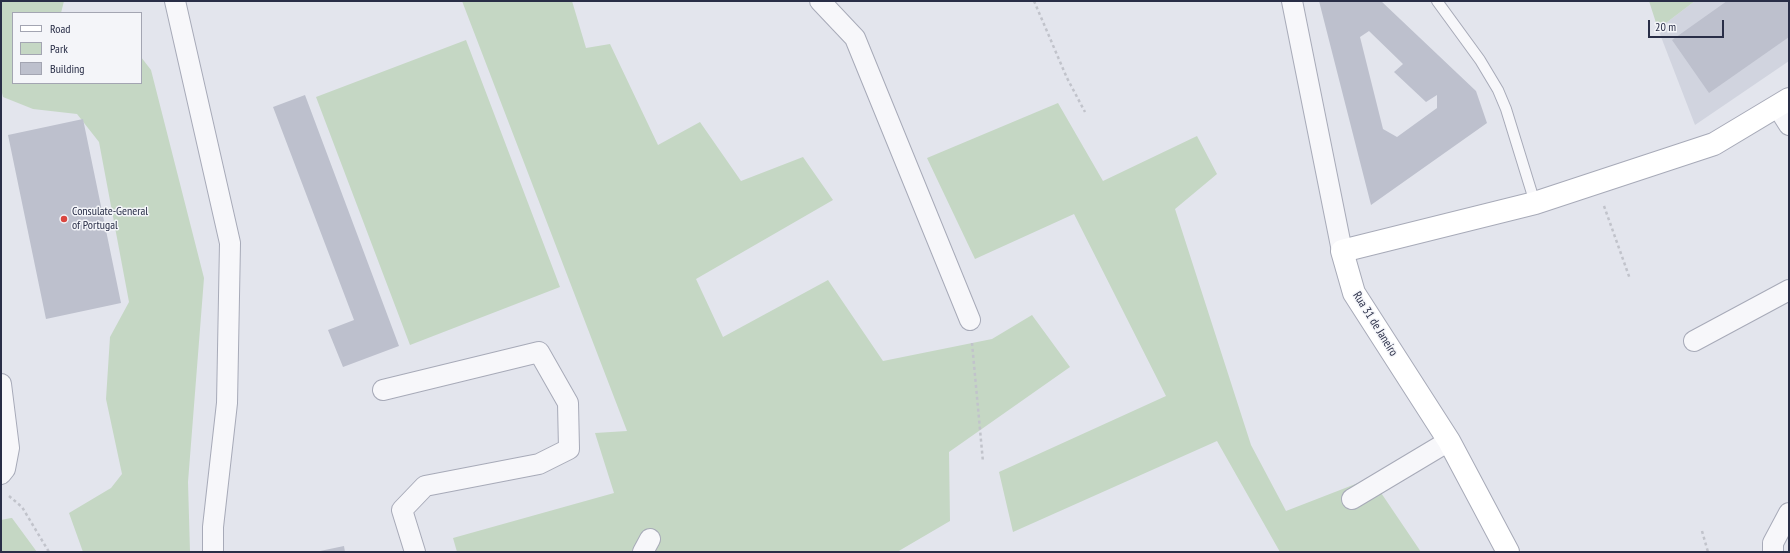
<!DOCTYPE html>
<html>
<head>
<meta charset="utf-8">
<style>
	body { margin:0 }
	#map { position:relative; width:1790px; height:553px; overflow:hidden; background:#e3e5ed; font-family:"PT Sans Narrow",sans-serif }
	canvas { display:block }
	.frame { position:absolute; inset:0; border:2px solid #292e47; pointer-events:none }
	.legend { position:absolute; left:12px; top:12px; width:130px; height:72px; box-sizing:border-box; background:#f4f5f9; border:1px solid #a3a5b2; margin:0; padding:5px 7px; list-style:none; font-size:12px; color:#292e47 }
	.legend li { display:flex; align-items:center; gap:8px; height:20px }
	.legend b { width:20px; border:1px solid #a3a5b2 }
	.scale { position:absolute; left:1648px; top:20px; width:76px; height:18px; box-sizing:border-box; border:2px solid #292e47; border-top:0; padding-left:5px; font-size:12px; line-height:14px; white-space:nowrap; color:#292e47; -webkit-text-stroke:3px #f4f5f9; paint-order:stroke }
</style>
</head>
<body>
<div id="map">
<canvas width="1790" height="553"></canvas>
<div class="frame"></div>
<ul class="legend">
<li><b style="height:5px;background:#fff"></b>Road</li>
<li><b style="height:11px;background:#c5d7c4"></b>Park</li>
<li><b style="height:11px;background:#bdc0cd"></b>Building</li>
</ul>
<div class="scale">20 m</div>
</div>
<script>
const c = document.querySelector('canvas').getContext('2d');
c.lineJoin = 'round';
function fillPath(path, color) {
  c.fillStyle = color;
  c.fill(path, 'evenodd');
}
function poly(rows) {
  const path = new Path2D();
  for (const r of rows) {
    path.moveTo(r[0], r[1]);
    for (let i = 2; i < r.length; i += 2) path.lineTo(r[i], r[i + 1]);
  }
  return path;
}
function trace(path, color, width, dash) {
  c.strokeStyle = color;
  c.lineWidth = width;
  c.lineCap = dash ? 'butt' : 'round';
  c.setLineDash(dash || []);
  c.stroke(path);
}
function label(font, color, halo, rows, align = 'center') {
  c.font = font + ' "PT Sans Narrow",sans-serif';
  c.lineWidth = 3;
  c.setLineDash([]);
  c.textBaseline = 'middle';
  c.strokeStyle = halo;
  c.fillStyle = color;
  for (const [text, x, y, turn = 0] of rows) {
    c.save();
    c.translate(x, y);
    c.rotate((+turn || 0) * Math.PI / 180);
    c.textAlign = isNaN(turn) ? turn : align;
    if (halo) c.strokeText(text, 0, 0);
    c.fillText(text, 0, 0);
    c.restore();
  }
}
const built = poly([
	[1695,1,1789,1,1789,61,1695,125,1658,29]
]);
const green = poly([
	[1,1,64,1,61,13,13,13,13,83,141,83,141,57,151,70,204,278,188,482,190,552,83,552,69,513,111,488,122,474,106,399,110,337,129,302,99,142,77,114,33,109,3,97,1,89],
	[462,1,572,1,586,48,610,44,658,145,700,122,741,181,803,157,833,200,696,279,723,337,828,280,883,361,992,339,1032,315,1070,367,949,452,950,521,897,552,457,552,453,538,614,493,595,433,627,431],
	[1649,1,1695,1,1658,29],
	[466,40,560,287,410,345,316,97],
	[1058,103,1103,181,1197,136,1217,174,1175,209,1251,445,1286,511,1371,478,1421,552,1280,552,1217,441,1013,532,999,472,1166,396,1074,214,975,259,927,158],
	[11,518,12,518,37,552,1,552,1,520]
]);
const building = poly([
	[1319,1,1381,1,1476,91,1487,123,1371,205],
	[1369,31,1403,64,1394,72,1426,102,1437,95,1437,108,1397,137,1383,129,1360,37],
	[1727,1,1789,1,1789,37,1709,93,1672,40],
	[305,95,399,346,343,367,328,330,354,320,273,107],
	[83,119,121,303,46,319,8,135],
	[344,546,345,552,320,552,320,551]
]);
const path = poly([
	[1034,1,1067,78,1085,112],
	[1604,206,1630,279],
	[972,343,983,462],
	[9,496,22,507,49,552],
	[1702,531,1708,552]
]);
const lane = poly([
	[1437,1,1480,60,1498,90,1506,109,1535,203]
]);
const street = poly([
	[175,1,230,243,227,403,213,527,213,552],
	[820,1,855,38,970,320],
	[1292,1,1342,251],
	[1777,106,1789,125],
	[1694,341,1789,290],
	[1,384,9,448,5,469,1,474],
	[383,390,539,352,568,403,569,449,539,464,425,486,402,510,415,552],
	[1352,499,1449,441],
	[643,552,650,539],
	[1773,552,1773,543,1789,513]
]);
const secondary = poly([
	[1508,552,1449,441,1354,293,1342,251,1535,203,1714,144,1789,99]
]);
const markers = [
	[64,219,4,"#da4640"]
];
const poiNames = [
	["Consulate-General",72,212],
	["of Portugal",72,226]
];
const streetNames = [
	["Rua 31 de Janeiro",1375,324,58]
];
fillPath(built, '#d1d4df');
fillPath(green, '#c5d7c4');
fillPath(building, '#bdc0cd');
trace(lane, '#a7aab8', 12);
trace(street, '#a7aab8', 22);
trace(secondary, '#a7aab8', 24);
trace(path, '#c1c3cb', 2.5, [3, 3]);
trace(lane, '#f7f7fa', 10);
trace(street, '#f7f7fa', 20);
trace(secondary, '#fff', 22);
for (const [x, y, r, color] of markers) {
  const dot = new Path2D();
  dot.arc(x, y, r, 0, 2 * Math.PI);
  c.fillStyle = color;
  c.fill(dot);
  trace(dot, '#f4f5f9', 1.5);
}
label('12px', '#292e47', '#f4f5f9', poiNames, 'left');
label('12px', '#292e47', '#f4f5f9', streetNames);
</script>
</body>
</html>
